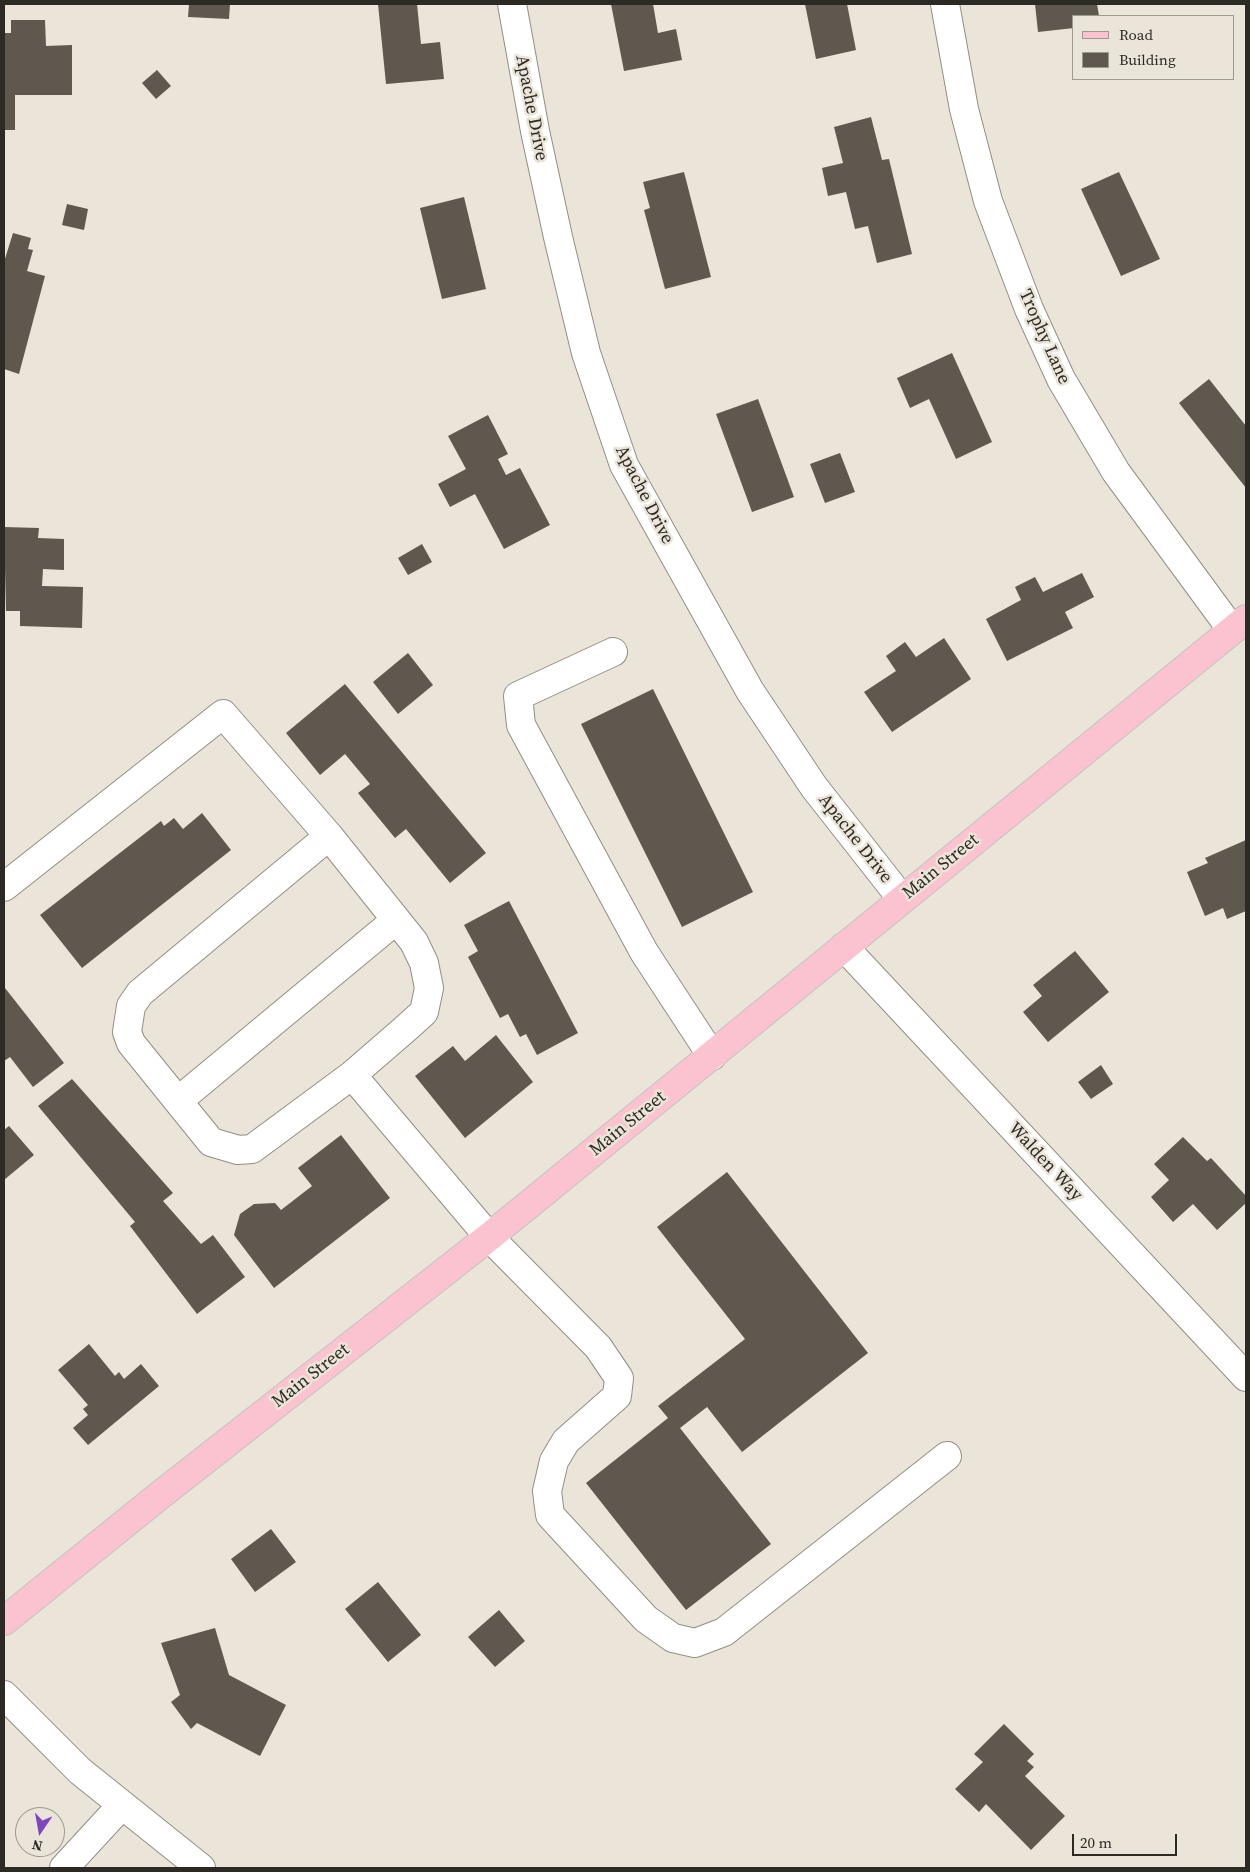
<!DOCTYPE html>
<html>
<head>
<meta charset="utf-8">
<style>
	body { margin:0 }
	#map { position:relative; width:1250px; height:1872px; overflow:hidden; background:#ebe4d8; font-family:"Source Serif 4",serif }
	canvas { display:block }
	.frame { position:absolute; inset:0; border:5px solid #2d2a26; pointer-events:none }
	.legend { position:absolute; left:1072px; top:15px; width:162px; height:65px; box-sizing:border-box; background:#ebe4d8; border:1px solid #9f9a91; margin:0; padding:6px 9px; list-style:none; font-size:15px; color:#2d2a26 }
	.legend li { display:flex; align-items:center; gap:10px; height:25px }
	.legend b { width:25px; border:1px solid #9f9a91 }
	.north { position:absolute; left:15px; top:1807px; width:50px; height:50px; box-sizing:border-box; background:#ebe4d8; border:1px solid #9f9a91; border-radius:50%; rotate:192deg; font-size:14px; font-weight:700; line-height:20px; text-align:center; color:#2d2a26 }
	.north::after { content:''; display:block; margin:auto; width:18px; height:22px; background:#8046bd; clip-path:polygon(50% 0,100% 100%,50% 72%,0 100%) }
	.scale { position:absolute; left:1072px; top:1834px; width:105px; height:22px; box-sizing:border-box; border:2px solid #2d2a26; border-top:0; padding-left:6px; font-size:15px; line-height:18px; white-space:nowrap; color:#2d2a26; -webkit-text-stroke:4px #ebe4d8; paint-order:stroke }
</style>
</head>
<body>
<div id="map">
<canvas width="1250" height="1872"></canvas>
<div class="frame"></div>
<ul class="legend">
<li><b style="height:6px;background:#fbc2d0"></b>Road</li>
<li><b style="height:14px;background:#5f584e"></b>Building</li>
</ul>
<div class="north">N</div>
<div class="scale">20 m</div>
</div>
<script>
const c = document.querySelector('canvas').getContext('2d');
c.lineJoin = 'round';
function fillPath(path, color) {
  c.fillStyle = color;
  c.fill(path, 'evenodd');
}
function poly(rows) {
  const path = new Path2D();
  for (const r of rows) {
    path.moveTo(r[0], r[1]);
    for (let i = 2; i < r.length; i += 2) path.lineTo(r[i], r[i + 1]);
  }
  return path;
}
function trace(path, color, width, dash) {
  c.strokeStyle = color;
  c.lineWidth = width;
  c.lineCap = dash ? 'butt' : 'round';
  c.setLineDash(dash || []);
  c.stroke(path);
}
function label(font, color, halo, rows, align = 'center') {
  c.font = font + ' "Source Serif 4",serif';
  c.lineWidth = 5;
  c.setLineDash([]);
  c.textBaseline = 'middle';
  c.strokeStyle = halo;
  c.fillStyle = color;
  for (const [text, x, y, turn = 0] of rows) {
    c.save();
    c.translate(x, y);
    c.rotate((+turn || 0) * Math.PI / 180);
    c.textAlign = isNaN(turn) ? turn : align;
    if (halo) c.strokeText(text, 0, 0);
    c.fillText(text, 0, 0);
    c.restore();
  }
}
const building = poly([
	[189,4,230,4,229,19,188,17],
	[378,4,417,4,421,44,440,42,444,79,386,84],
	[611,4,653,4,658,33,676,29,682,60,624,71],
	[805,4,847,4,856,50,816,59],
	[1035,4,1097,4,1099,16,1074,16,1074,28,1038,32],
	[11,20,45,20,46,46,72,45,72,95,15,95,15,130,4,130,4,33,11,33],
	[157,70,171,86,156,99,142,83],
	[871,117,882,160,889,159,912,254,877,263,868,226,855,229,846,192,828,196,822,168,843,163,834,127],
	[684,172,711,277,665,289,644,210,650,208,643,182],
	[1119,172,1160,259,1121,276,1081,189],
	[464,197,486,289,442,299,420,208],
	[67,204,88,209,84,230,62,225],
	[13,233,31,238,28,249,33,250,27,271,45,276,19,374,4,369,4,262],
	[952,353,992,442,956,459,929,399,910,408,897,378],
	[1209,379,1246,426,1246,488,1179,403],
	[758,399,794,497,752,512,716,414],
	[488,415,508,454,498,459,506,475,520,468,550,525,504,549,475,494,450,507,438,484,466,469,448,436],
	[840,453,855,492,825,503,810,464],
	[4,527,39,528,38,538,64,539,64,570,43,569,42,586,83,587,82,628,20,626,20,611,6,611],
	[422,544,432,562,408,575,398,558],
	[1082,573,1094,597,1065,612,1073,628,1007,661,986,619,1021,600,1015,587,1035,577,1043,592],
	[944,638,971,679,892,732,864,692,896,671,886,656,905,642,916,657],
	[408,653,433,685,398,714,373,682],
	[345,684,486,853,450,883,406,829,395,838,358,793,370,784,345,754,320,775,286,733],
	[653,689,753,892,682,927,581,724],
	[202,813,231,850,82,968,40,915,161,821,164,826,174,818,183,829],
	[1246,840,1246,911,1227,919,1223,908,1205,916,1187,872,1208,863,1205,858],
	[509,901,578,1033,537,1055,526,1034,520,1037,508,1014,500,1018,468,957,478,951,464,925],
	[1075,951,1109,992,1048,1042,1023,1012,1042,996,1033,985],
	[5,988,64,1063,33,1087,10,1057,4,1061],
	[496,1035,533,1082,465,1138,415,1076,453,1046,465,1061],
	[1101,1065,1113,1084,1091,1099,1078,1082],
	[72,1079,173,1193,163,1201,201,1244,213,1235,245,1277,197,1314,130,1226,135,1222,38,1106],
	[9,1126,34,1155,4,1180,4,1130],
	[341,1135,390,1198,274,1288,234,1235,240,1214,254,1204,275,1203,281,1210,312,1186,298,1168],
	[1183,1137,1207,1161,1211,1158,1246,1196,1246,1203,1217,1230,1193,1204,1173,1222,1151,1197,1169,1180,1154,1164],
	[727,1172,868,1353,742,1452,707,1407,680,1428,771,1544,686,1610,586,1483,668,1418,658,1406,745,1339,657,1227],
	[89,1344,115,1376,119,1372,124,1379,141,1364,159,1386,88,1445,73,1428,88,1415,83,1409,88,1405,58,1370],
	[271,1529,296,1562,255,1592,231,1559],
	[378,1582,421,1635,388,1662,345,1609],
	[499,1610,525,1641,495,1667,468,1637],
	[215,1628,229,1675,286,1705,260,1756,197,1723,191,1729,171,1702,180,1695,161,1643],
	[1004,1724,1034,1754,1027,1761,1034,1767,1025,1776,1065,1816,1031,1850,986,1804,979,1812,955,1789,983,1762,974,1754]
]);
const minor = poly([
	[512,4,535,131,558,237,586,353,624,465,750,691,814,787,902,899],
	[945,4,964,109,988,201,1029,309,1061,379,1116,472,1232,630],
	[613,652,518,696,521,725,644,952,712,1056],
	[4,887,223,714,329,836,414,942,424,963,429,988,424,1012,404,1030,352,1075,252,1149,238,1150,211,1142,131,1043,127,1032,131,1006,140,993,329,836],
	[844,947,1246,1377],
	[352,1075,489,1237,598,1347,619,1378,617,1396,566,1441,554,1461,547,1491,550,1515,646,1619,673,1638,695,1643,724,1632,947,1456],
	[178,1101,396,920],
	[4,1695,80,1771,201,1868],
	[64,1868,121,1806]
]);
const major = poly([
	[4,1621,159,1496,489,1237,1246,619]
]);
const streetNames = [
	["Apache Drive",531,108,79],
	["Trophy Lane",1044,337,66],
	["Apache Drive",644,495,63],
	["Apache Drive",855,839,52],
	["Main Street",941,867,-39],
	["Main Street",628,1124,-39],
	["Walden Way",1045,1162,47],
	["Main Street",311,1376,-38]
];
fillPath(building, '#5f584e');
trace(minor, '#948e83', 30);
trace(major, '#c4c3c2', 30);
trace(minor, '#fff', 28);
trace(major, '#fbc2d0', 28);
label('18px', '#2d2a26', '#ebe4d8', streetNames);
</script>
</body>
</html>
